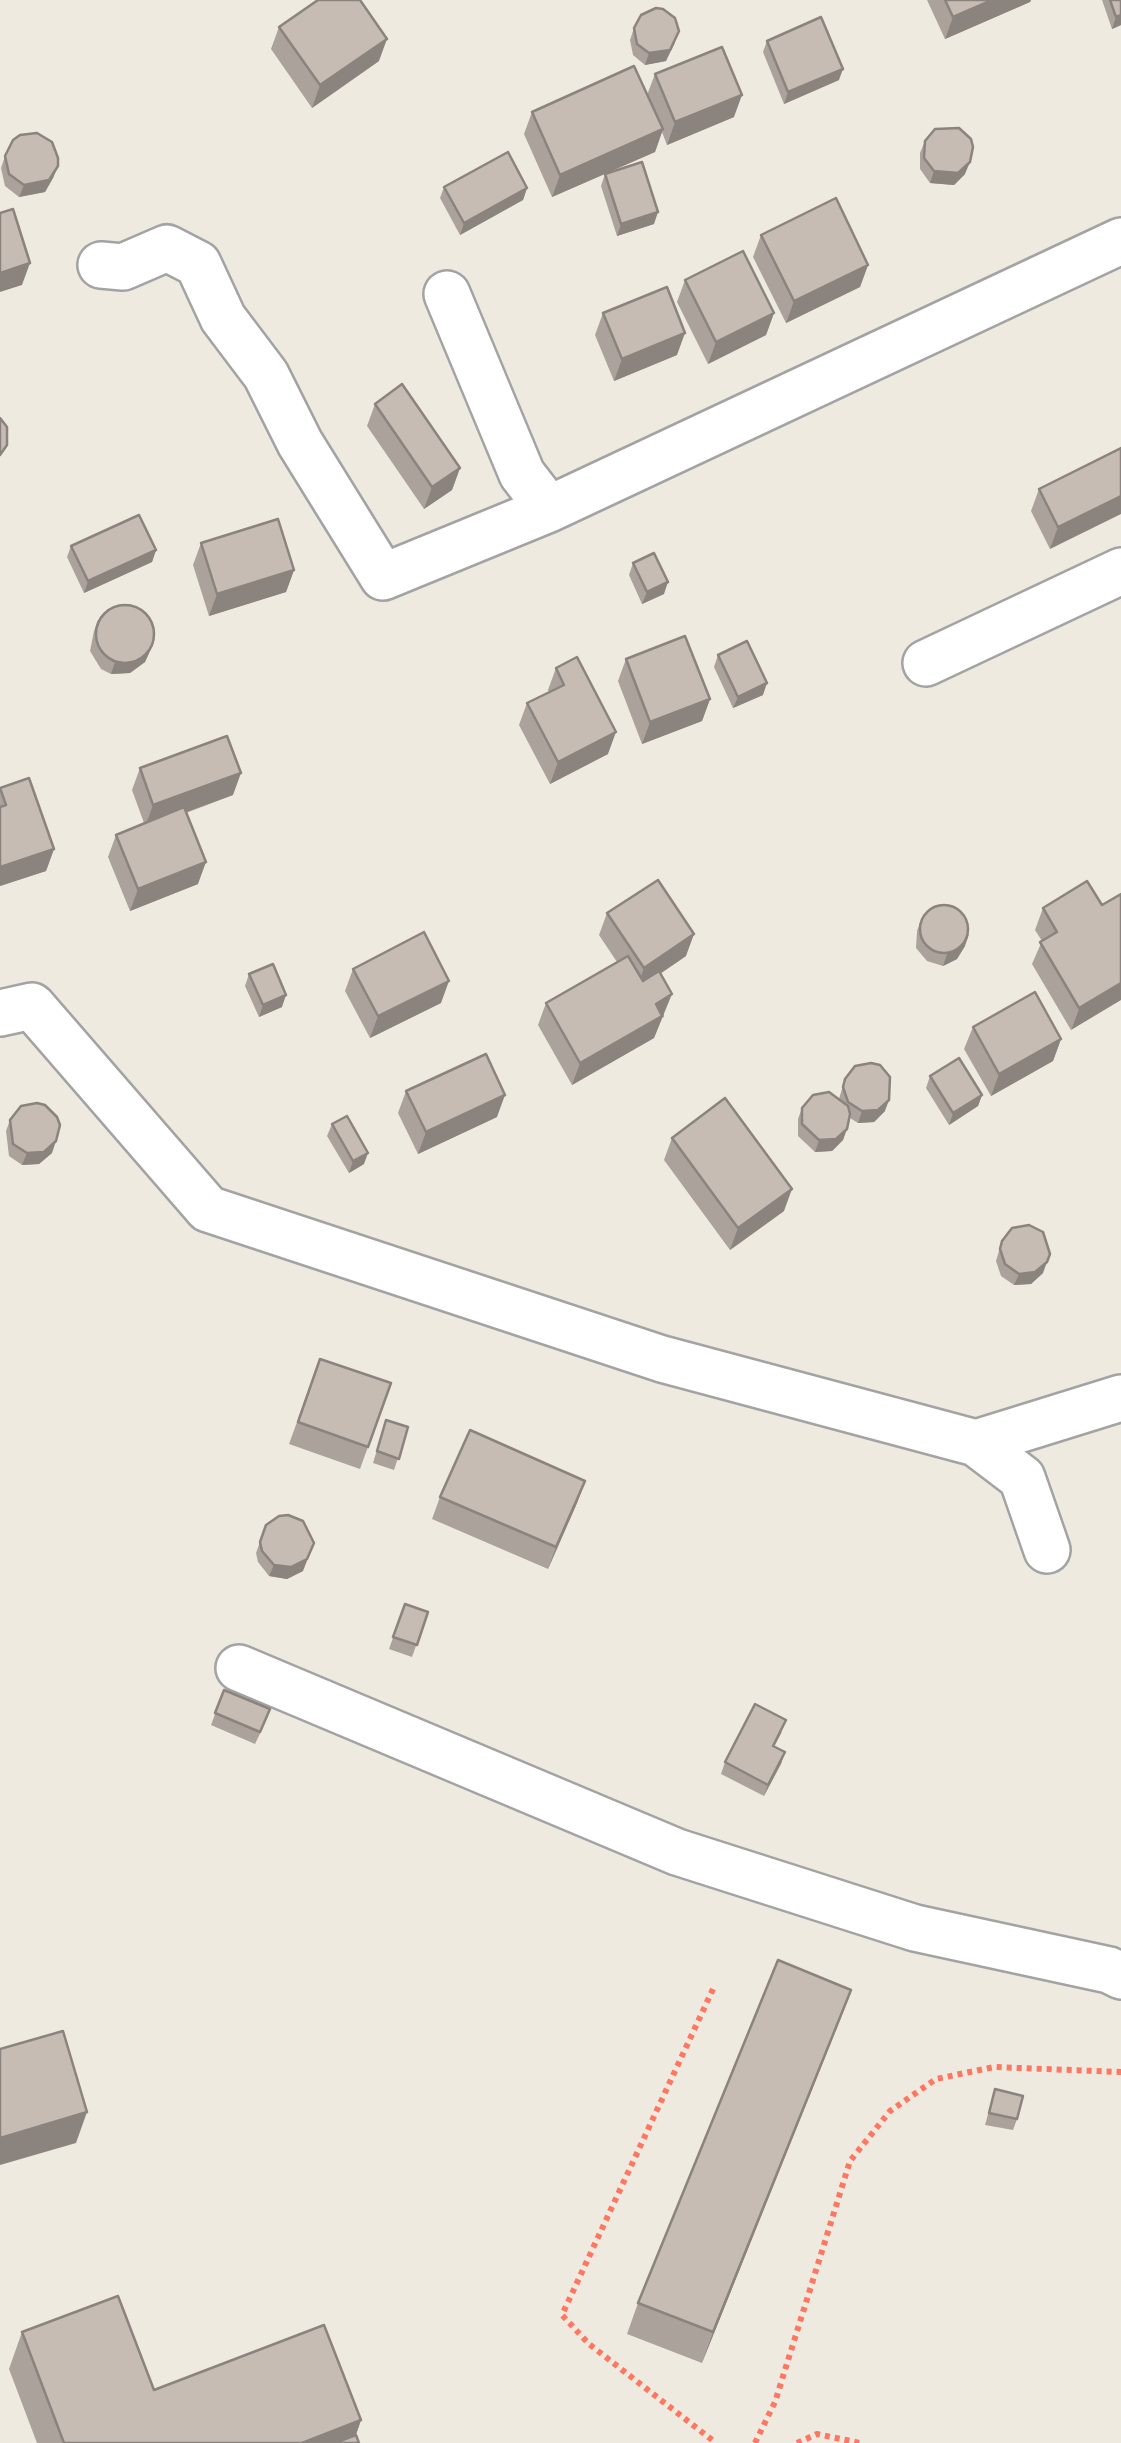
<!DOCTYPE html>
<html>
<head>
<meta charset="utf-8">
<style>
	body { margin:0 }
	canvas { display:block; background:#eeeae0 }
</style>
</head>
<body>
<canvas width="1121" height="2443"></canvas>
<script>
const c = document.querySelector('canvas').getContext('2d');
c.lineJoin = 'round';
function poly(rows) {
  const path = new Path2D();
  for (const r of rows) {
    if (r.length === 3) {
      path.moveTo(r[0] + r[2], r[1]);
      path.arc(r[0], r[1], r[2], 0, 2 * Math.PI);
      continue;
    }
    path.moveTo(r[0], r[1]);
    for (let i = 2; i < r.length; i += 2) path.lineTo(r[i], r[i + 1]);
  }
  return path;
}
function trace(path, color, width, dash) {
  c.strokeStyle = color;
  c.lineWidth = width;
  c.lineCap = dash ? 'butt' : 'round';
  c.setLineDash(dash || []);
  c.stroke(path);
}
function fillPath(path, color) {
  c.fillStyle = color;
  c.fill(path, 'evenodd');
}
const path = poly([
	[713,1989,562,2315,589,2344,716,2443],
	[755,2443,775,2402,850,2161,890,2111,936,2079,994,2067,1121,2072],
	[797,2443,817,2434,860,2443]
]);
const minor = poly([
	[101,265,123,267,167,248,198,264,223,318,266,375,300,443,383,577,549,509,1121,241],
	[447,294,522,474,549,509],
	[926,663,1121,571],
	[0,1013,32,1006,208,1209,662,1359,976,1443,1121,1398],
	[976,1443,1022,1478,1047,1550],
	[239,1668,677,1852,915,1928,1109,1970,1121,1976]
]);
const wall = poly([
	[927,0,1031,0,1030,2,945,39],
	[1102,0,1121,0,1121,25,1112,29],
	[279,27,379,61,312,108,271,49],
	[634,28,675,43,666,61,645,65,633,55,630,40],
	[767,41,839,80,784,104,763,52],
	[655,74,734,117,667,145,662,132,655,152,552,197,524,134,532,112,647,95],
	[925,141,965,174,954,185,930,183,920,169,920,153],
	[5,156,58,166,53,178,45,192,19,197,5,186,1,168],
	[605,174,654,224,617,236,601,186],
	[444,187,527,188,523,200,460,235,440,198],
	[761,235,868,265,860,287,786,323,753,257],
	[685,280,774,313,766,335,708,364,677,302],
	[603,313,677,355,614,381,595,335],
	[375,404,460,468,452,490,424,509,367,426],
	[1121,448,1050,549,1031,511,1039,489],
	[201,543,294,570,286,592,209,616,193,565],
	[71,546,156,550,152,562,84,593,67,557],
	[633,563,664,594,642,604,629,575],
	[98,620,154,642,145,662,130,673,111,674,101,669,90,651,94,631],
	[718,655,763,695,733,708,714,667],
	[626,659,710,699,702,721,642,744,618,681],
	[556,668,608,754,550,784,519,725,527,703,549,693,548,690],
	[140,768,233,795,186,813,198,884,130,911,108,857,116,835,144,823,132,790],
	[0,788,54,849,46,871,0,886],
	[1121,894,1071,1030,1032,964,1042,941,1035,930,1043,908,1102,905],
	[607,913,686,956,660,974,664,1017,662,1018,654,1038,572,1085,538,1025,546,1003,617,962,599,935],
	[921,920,965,946,957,959,943,966,927,961,916,948,917,931],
	[353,969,441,1003,370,1038,345,991],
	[249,974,282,1007,259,1017,245,986],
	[973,1027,1061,1039,1053,1061,991,1096,964,1049],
	[930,1076,982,1095,978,1106,949,1125,926,1088],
	[845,1079,885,1111,874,1122,858,1123,850,1118,843,1140,832,1151,815,1152,798,1136,798,1119,802,1108,839,1099],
	[406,1091,497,1117,418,1154,398,1113],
	[10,1120,52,1153,39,1164,22,1165,9,1156,6,1131],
	[332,1124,364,1164,349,1173,327,1136],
	[672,1138,784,1211,730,1250,664,1160],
	[1002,1241,1043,1273,1031,1284,1014,1285,1001,1276,996,1261],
	[320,1359,391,1383,360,1469,289,1444],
	[386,1420,408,1427,394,1470,373,1463],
	[585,1481,577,1503,548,1569,432,1519,440,1497],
	[266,1525,303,1571,287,1579,269,1576,258,1562,256,1553],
	[405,1604,428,1612,412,1657,389,1649],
	[224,1690,266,1721,255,1744,211,1725],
	[782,1732,774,1747,785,1752,764,1796,721,1774,725,1762],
	[851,1990,702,2363,627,2334,638,2303],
	[995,2089,1017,2119,1013,2130,985,2125],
	[22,2332,154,2390,361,2420,356,2435,359,2443,37,2443,9,2369]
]);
const shadedWall = poly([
	[992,0,1031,0,1030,2,945,39,953,17],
	[1121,15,1121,25,1112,29,1116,17],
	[679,31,666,61,645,65,649,53],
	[387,39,379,61,312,108,320,85],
	[843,69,839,80,784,104,788,92],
	[742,95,734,117,667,145,675,122],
	[663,129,655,152,552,197,560,175],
	[970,162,965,174,954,185,930,183,934,171],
	[58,166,53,178,45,192,19,197,24,185],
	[527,188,523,200,460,235,464,223],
	[658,212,654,224,617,236,621,224],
	[30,263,22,285,0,292,0,273],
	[868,265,860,287,786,323,794,301],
	[774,313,766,335,708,364,716,342],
	[685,333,677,355,614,381,622,359],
	[460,468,452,490,424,509,432,487],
	[1121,496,1121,514,1050,549,1058,527],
	[156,550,152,562,84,593,88,581],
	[294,570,286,592,209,616,217,594],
	[668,582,664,594,642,604,647,592],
	[154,642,145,662,130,673,111,674,115,662],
	[767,683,763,695,733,708,738,697],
	[710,699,702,721,642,744,650,722],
	[616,732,608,754,550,784,558,762],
	[241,773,233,795,145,827,153,805],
	[54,849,46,871,0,886,0,867],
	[206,862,198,884,130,911,138,889],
	[694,934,686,956,636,990,644,968],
	[969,934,965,946,957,959,943,966,947,954],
	[449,981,441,1003,370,1038,378,1016],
	[1121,983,1121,1000,1071,1030,1079,1008],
	[672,994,654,1038,572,1085,580,1063,656,1004],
	[286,995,282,1007,259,1017,263,1005],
	[1061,1039,1053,1061,991,1096,999,1074],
	[505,1095,497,1117,418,1154,426,1132],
	[982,1095,978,1106,949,1125,953,1113],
	[889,1100,885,1111,874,1122,858,1123,862,1111],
	[847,1129,843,1140,832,1151,815,1152,819,1140],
	[56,1141,52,1153,39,1164,22,1165,27,1153],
	[368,1153,364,1164,349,1173,353,1161],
	[792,1189,784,1211,730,1250,738,1228],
	[1047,1262,1043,1273,1031,1284,1014,1285,1019,1274],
	[585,1481,577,1503,548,1569,556,1547],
	[314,1543,303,1571,287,1579,269,1576,274,1565],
	[785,1752,781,1764,764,1796,768,1785],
	[851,1990,840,2020,702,2363,713,2332],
	[87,2112,76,2143,0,2165,0,2138],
	[361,2420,353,2443,302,2443]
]);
const building = poly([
	[318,0,360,0,387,39,320,85,279,27,318,0],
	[945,0,992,0,953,17,945,0],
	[1110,0,1121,0,1121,15,1116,17,1110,0],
	[656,8,663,9,675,18,679,31,670,50,649,53,637,44,634,28,641,15,656,8],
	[821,17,843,69,788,92,767,41,821,17],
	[722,47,742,95,675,122,655,74,722,47],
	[634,66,663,129,560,175,532,112,634,66],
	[959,128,971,139,973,147,970,162,958,173,934,171,924,158,925,141,935,129,959,128],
	[37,133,52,142,58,158,58,166,49,180,24,185,9,174,5,156,13,140,20,135,37,133],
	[508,152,527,188,464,223,444,187,508,152],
	[642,162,658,212,621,224,605,174,642,162],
	[836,198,868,265,794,301,761,235,836,198],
	[13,209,30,263,0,273,0,213,13,209],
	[743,251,774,313,716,342,685,280,743,251],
	[667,287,685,333,622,359,603,313,667,287],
	[402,384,460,468,432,487,375,404,402,384],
	[0,418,7,427,7,445,0,455,0,418],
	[1121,448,1121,496,1058,527,1039,489,1121,448],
	[139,515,156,550,88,581,71,546,139,515],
	[278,519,294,570,217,594,201,543,278,519],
	[654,553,668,582,647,592,633,563,654,553],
	[125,634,29],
	[685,636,710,699,650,722,626,659,685,636],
	[747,641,767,683,738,697,718,655,747,641],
	[577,657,616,732,558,762,527,703,564,685,556,668,577,657],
	[227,736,241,773,153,805,140,768,227,736],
	[29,778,54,849,0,867,0,807,6,805,0,788,29,778],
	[184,807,206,862,138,889,116,835,184,807],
	[658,880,694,934,644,968,607,913,658,880],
	[1087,881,1102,905,1121,894,1121,983,1079,1008,1040,942,1057,932,1043,908,1087,881],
	[944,929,24],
	[424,932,449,981,378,1016,353,969,424,932],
	[628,956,643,981,659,971,672,994,656,1004,662,1016,580,1063,546,1003,628,956],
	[273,964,286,995,263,1005,249,974,273,964],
	[1035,992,1061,1039,999,1074,973,1027,1035,992],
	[486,1054,505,1095,426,1132,406,1091,486,1054],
	[959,1058,982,1095,953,1113,930,1076,959,1058],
	[871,1063,880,1065,890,1077,889,1100,878,1110,862,1111,848,1102,843,1087,845,1079,855,1066,871,1063],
	[829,1092,848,1106,850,1114,847,1129,836,1139,819,1140,802,1124,802,1108,813,1095,829,1092],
	[725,1098,792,1189,738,1228,672,1138,725,1098],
	[37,1103,45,1105,57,1117,60,1125,56,1141,44,1152,27,1153,13,1144,10,1120,21,1106,37,1103],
	[347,1116,368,1153,353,1161,332,1124,347,1116],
	[1029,1225,1043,1232,1050,1254,1047,1262,1035,1272,1019,1274,1005,1264,1000,1249,1002,1241,1012,1228,1029,1225],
	[320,1359,391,1383,368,1447,298,1422,320,1359],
	[386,1420,408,1427,399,1459,377,1451,386,1420],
	[470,1430,585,1481,556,1547,440,1497,470,1430],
	[288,1515,303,1521,314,1543,307,1559,291,1567,274,1565,262,1551,260,1542,266,1525,279,1516,288,1515],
	[405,1604,428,1612,417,1645,393,1637,405,1604],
	[224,1690,270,1709,260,1732,215,1713,224,1690],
	[755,1704,786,1720,773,1746,785,1752,768,1785,725,1762,755,1704],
	[778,1960,851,1990,713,2332,638,2303,778,1960],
	[63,2031,87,2112,0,2138,0,2049,63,2031],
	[995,2089,1023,2096,1017,2119,989,2113,995,2089],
	[118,2296,154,2390,324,2325,361,2420,302,2443,64,2443,22,2332,118,2296],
	[356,2435,359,2443,335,2443,356,2435]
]);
trace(minor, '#a3a3a3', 50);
trace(path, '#ff7661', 6, [5, 5]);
trace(minor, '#fff', 45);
fillPath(wall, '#aaa29b');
fillPath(shadedWall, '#8b847e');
fillPath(building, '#c6bcb4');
trace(building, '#8b847e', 2.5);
</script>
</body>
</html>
